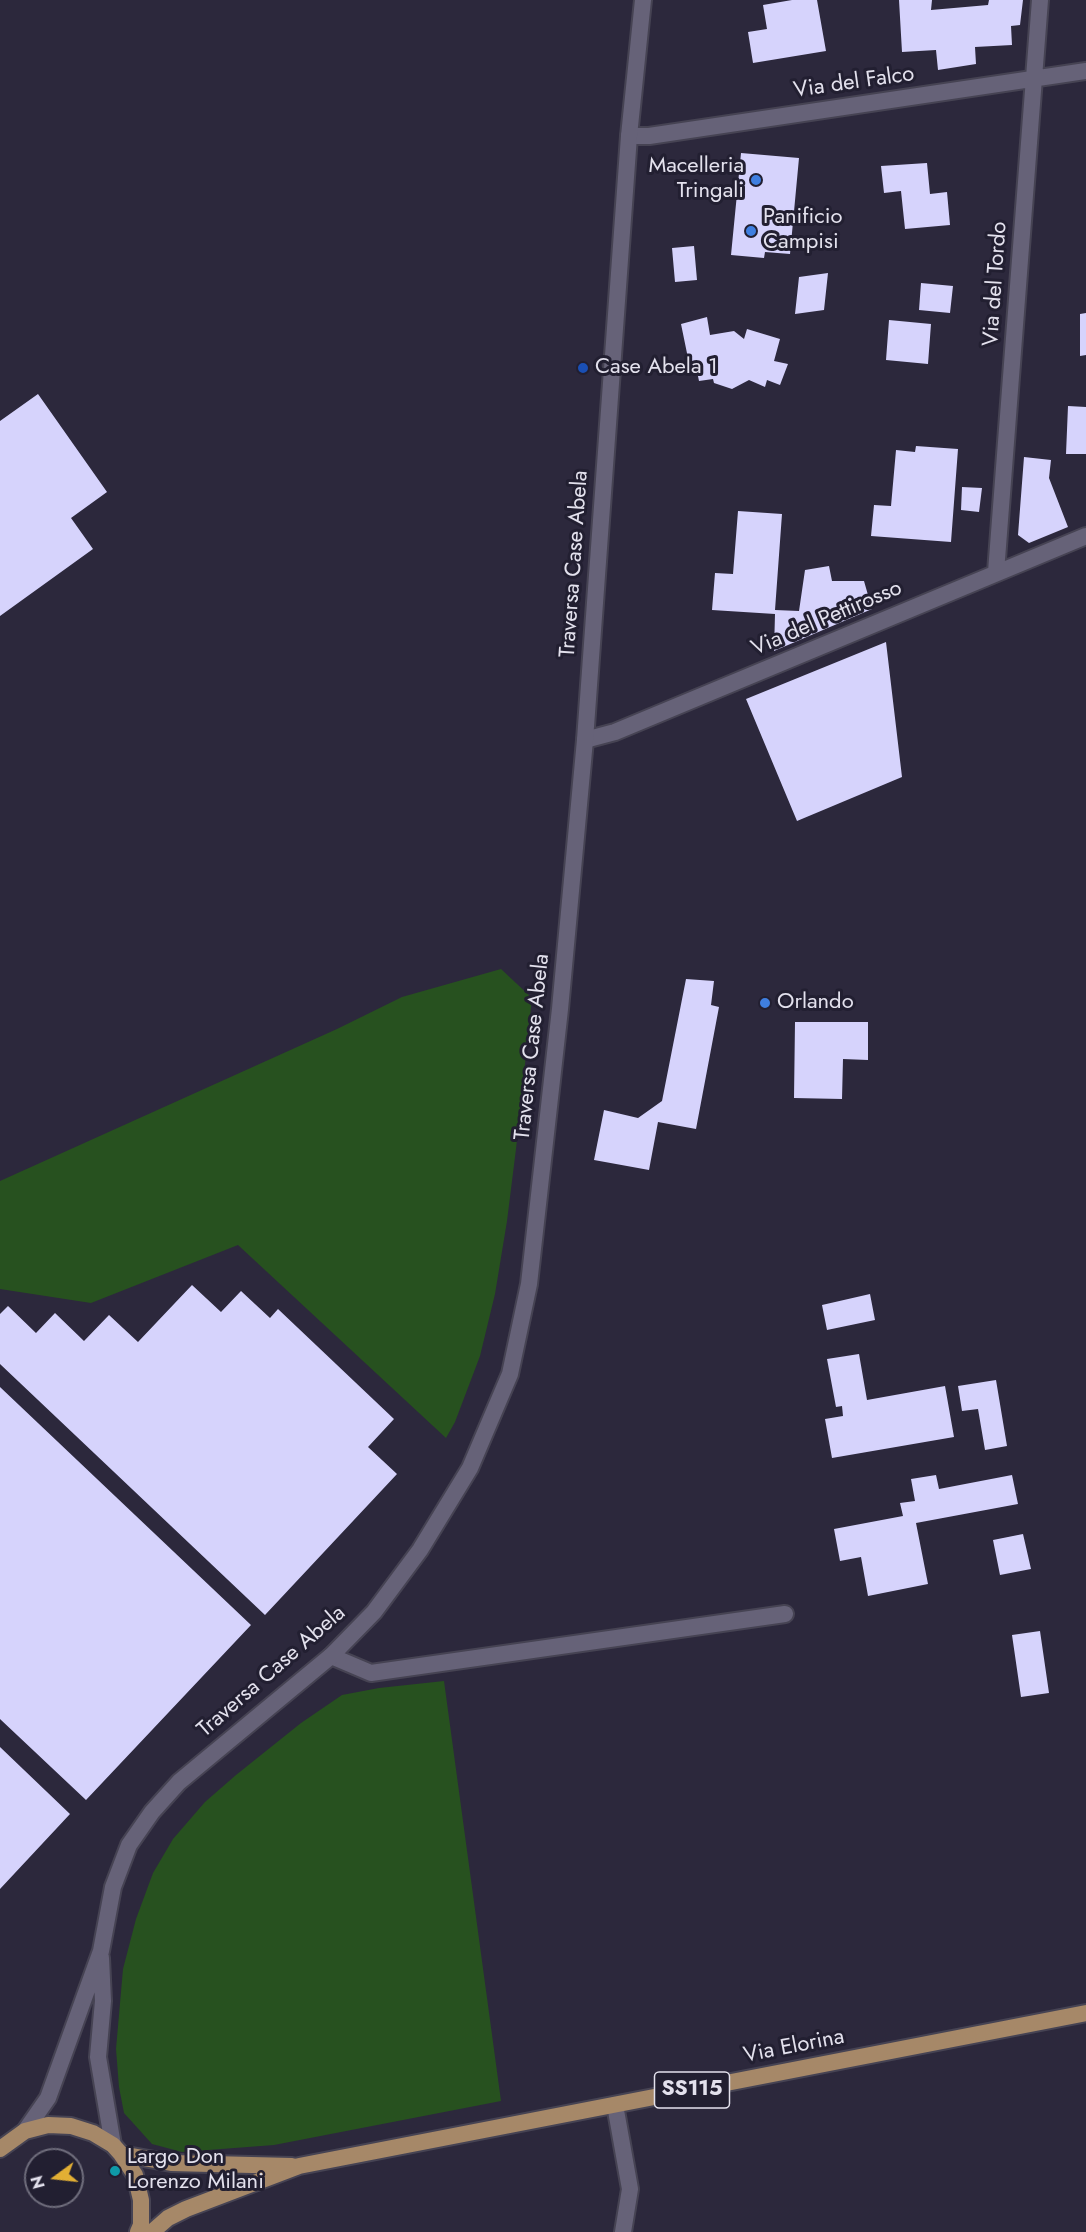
<!DOCTYPE html>
<html>
<head>
<meta charset="utf-8">
<style>
	body { margin:0 }
	#map { position:relative; width:1086px; height:2232px; overflow:hidden; background:#2c283c; font-family:Jost,sans-serif }
	canvas { display:block }
	.north { position:absolute; left:24px; top:2148px; width:60px; height:60px; box-sizing:border-box; background:#221f31; border:2px solid #6f6d7c; border-radius:50%; rotate:255deg; font-size:16px; font-weight:700; line-height:24px; text-align:center; color:#e3e1ed }
	.north::after { content:''; display:block; margin:auto; width:21px; height:27px; background:#e2af34; clip-path:polygon(50% 0,100% 100%,50% 72%,0 100%) }
</style>
</head>
<body>
<div id="map">
<canvas width="1086" height="2232"></canvas>
<div class="north">N</div>
</div>
<script>
const c = document.querySelector('canvas').getContext('2d');
c.lineJoin = 'round';
function fillPath(path, color) {
  c.fillStyle = color;
  c.fill(path, 'evenodd');
}
function poly(rows) {
  const path = new Path2D();
  for (const r of rows) {
    path.moveTo(r[0], r[1]);
    for (let i = 2; i < r.length; i += 2) path.lineTo(r[i], r[i + 1]);
  }
  return path;
}
function trace(path, color, width, dash) {
  c.strokeStyle = color;
  c.lineWidth = width;
  c.lineCap = dash ? 'butt' : 'round';
  c.setLineDash(dash || []);
  c.stroke(path);
}
function label(font, color, halo, rows, align = 'center') {
  c.font = font + ' Jost,sans-serif';
  c.lineWidth = 6;
  c.setLineDash([]);
  c.textBaseline = 'middle';
  c.strokeStyle = halo;
  c.fillStyle = color;
  for (const [text, x, y, turn = 0] of rows) {
    c.save();
    c.translate(x, y);
    c.rotate((+turn || 0) * Math.PI / 180);
    c.textAlign = isNaN(turn) ? turn : align;
    if (halo) c.strokeText(text, 0, 0);
    c.fillText(text, 0, 0);
    c.restore();
  }
}
const green = poly([
	[501,969,532,998,516,1149,507,1221,495,1294,480,1356,455,1422,446,1438,238,1245,91,1303,0,1289,0,1181,337,1029,402,997],
	[444,1681,501,2101,274,2145,182,2152,152,2144,124,2113,119,2087,116,2049,123,1969,136,1919,153,1873,173,1839,205,1802,236,1775,301,1723,342,1695,379,1688]
]);
const building = poly([
	[792,0,817,0,826,51,753,63,748,32,767,29,763,5],
	[899,0,932,0,931,10,988,5,989,0,1023,0,1020,25,1011,26,1012,45,975,47,976,64,938,70,936,50,902,52],
	[741,153,799,158,790,254,765,252,764,258,731,255],
	[927,163,930,194,947,192,950,225,905,229,901,191,884,193,881,166],
	[694,246,697,280,675,282,672,248],
	[828,273,824,310,795,314,799,277],
	[921,283,953,286,950,313,919,310],
	[1086,313,1086,355,1080,356,1080,314],
	[707,317,710,335,734,331,744,339,747,329,780,339,774,361,788,364,780,385,767,380,765,387,749,380,732,389,714,383,713,379,699,381,695,362,689,363,681,324],
	[889,320,931,324,928,364,886,360],
	[38,394,107,492,71,518,93,549,0,616,0,421],
	[1068,406,1086,407,1086,454,1066,454],
	[916,446,958,449,951,542,871,536,874,505,891,506,896,450,915,452],
	[1024,457,1051,460,1049,478,1068,527,1029,543,1018,535],
	[962,487,982,488,979,512,961,510],
	[738,511,782,514,775,610,799,611,805,570,829,566,832,581,864,581,872,609,774,651,775,614,712,610,715,573,733,574],
	[886,642,902,777,797,821,746,699],
	[686,979,714,981,711,1005,719,1007,696,1129,658,1122,649,1170,594,1160,604,1110,638,1118,662,1101],
	[795,1022,868,1022,868,1060,843,1059,842,1099,794,1098],
	[192,1285,221,1312,241,1291,270,1318,278,1309,394,1419,368,1447,397,1474,265,1615,0,1364,0,1314,8,1306,36,1333,55,1313,84,1341,109,1315,138,1342],
	[870,1294,875,1320,827,1330,822,1305],
	[859,1354,867,1400,945,1386,954,1437,832,1458,825,1419,843,1416,842,1406,836,1407,827,1359],
	[996,1380,1007,1446,985,1450,978,1409,962,1411,958,1386],
	[0,1387,251,1625,86,1800,0,1719],
	[936,1475,939,1489,1012,1475,1018,1504,916,1523,928,1584,868,1596,861,1557,840,1561,834,1529,903,1516,900,1503,915,1501,911,1479],
	[1023,1534,1031,1569,1000,1575,993,1540],
	[1040,1631,1049,1693,1021,1697,1012,1635],
	[0,1747,70,1814,0,1889]
]);
const service = poly([
	[331,1656,371,1673,785,1614],
	[615,2105,630,2189,623,2232]
]);
const minor = poly([
	[629,136,649,136,1086,71],
	[996,572,1040,0],
	[585,740,615,732,1086,536]
]);
const tertiary = poly([
	[101,1958,103,2001,98,2057,113,2145],
	[25,2131,48,2098,101,1951,113,1887,129,1845,152,1812,179,1782,331,1656,374,1612,420,1550,470,1468,510,1374,529,1284,560,1009,585,740,629,136,643,0]
]);
const primary = poly([
	[0,2149,25,2131,48,2125,71,2126,93,2133,113,2145,121,2154,135,2175,141,2200,141,2225,138,2232],
	[121,2154,171,2163,292,2166],
	[152,2232,168,2218,186,2209,299,2166,1086,2013]
]);
const markers = [
	[756,180,6,"#3f7fe0"],
	[751,231,6,"#3f7fe0"],
	[583,368,6,"#1a4fb4"],
	[765,1003,6,"#3f7fe0"],
	[115,2171,6,"#0f9aa8"]
];
const shields = [
	[692,2090,75]
];
const shieldNames = [
	["SS115",692,2090]
];
const streetNames = [
	["Via del Falco",854,83,-8],
	["Via del Tordo",996,284,-86],
	["Traversa Case Abela",575,564,-86],
	["Via del Pettirosso",827,619,-23],
	["Traversa Case Abela",533,1047,-84],
	["Traversa Case Abela",272,1672,-41],
	["Via Elorina",794,2047,-11]
];
const poiNames = [
	["Macelleria",744,167,"right"],
	["Tringali",744,192,"right"],
	["Panificio",763,218],
	["Campisi",763,243],
	["Case Abela 1",595,368],
	["Orlando",777,1003],
	["Largo Don",127,2158],
	["Lorenzo Milani",127,2183]
];
fillPath(green, '#27511f');
fillPath(building, '#d6d3fc');
trace(service, '#464353', 20);
trace(minor, '#464353', 20);
trace(tertiary, '#464353', 20);
trace(primary, '#464353', 20);
trace(service, '#666278', 16);
trace(minor, '#666278', 16);
trace(tertiary, '#666278', 16);
trace(primary, '#a68868', 16);
for (const [x, y, r, color] of markers) {
  const dot = new Path2D();
  dot.arc(x, y, r, 0, 2 * Math.PI);
  c.fillStyle = color;
  c.fill(dot);
  trace(dot, '#221f31', 2);
}
for (const [x, y, w] of shields) {
  const box = new Path2D();
  box.roundRect(x - w / 2, y - 18, w, 36, 4.5);
  c.fillStyle = '#221f31';
  c.fill(box);
  trace(box, '#e3e1ed', 1.5);
}
label('bold 21px', '#e3e1ed', null, shieldNames);
label('22px', '#e3e1ed', '#221f31', streetNames);
label('22px', '#e3e1ed', '#221f31', poiNames, 'left');
</script>
</body>
</html>
